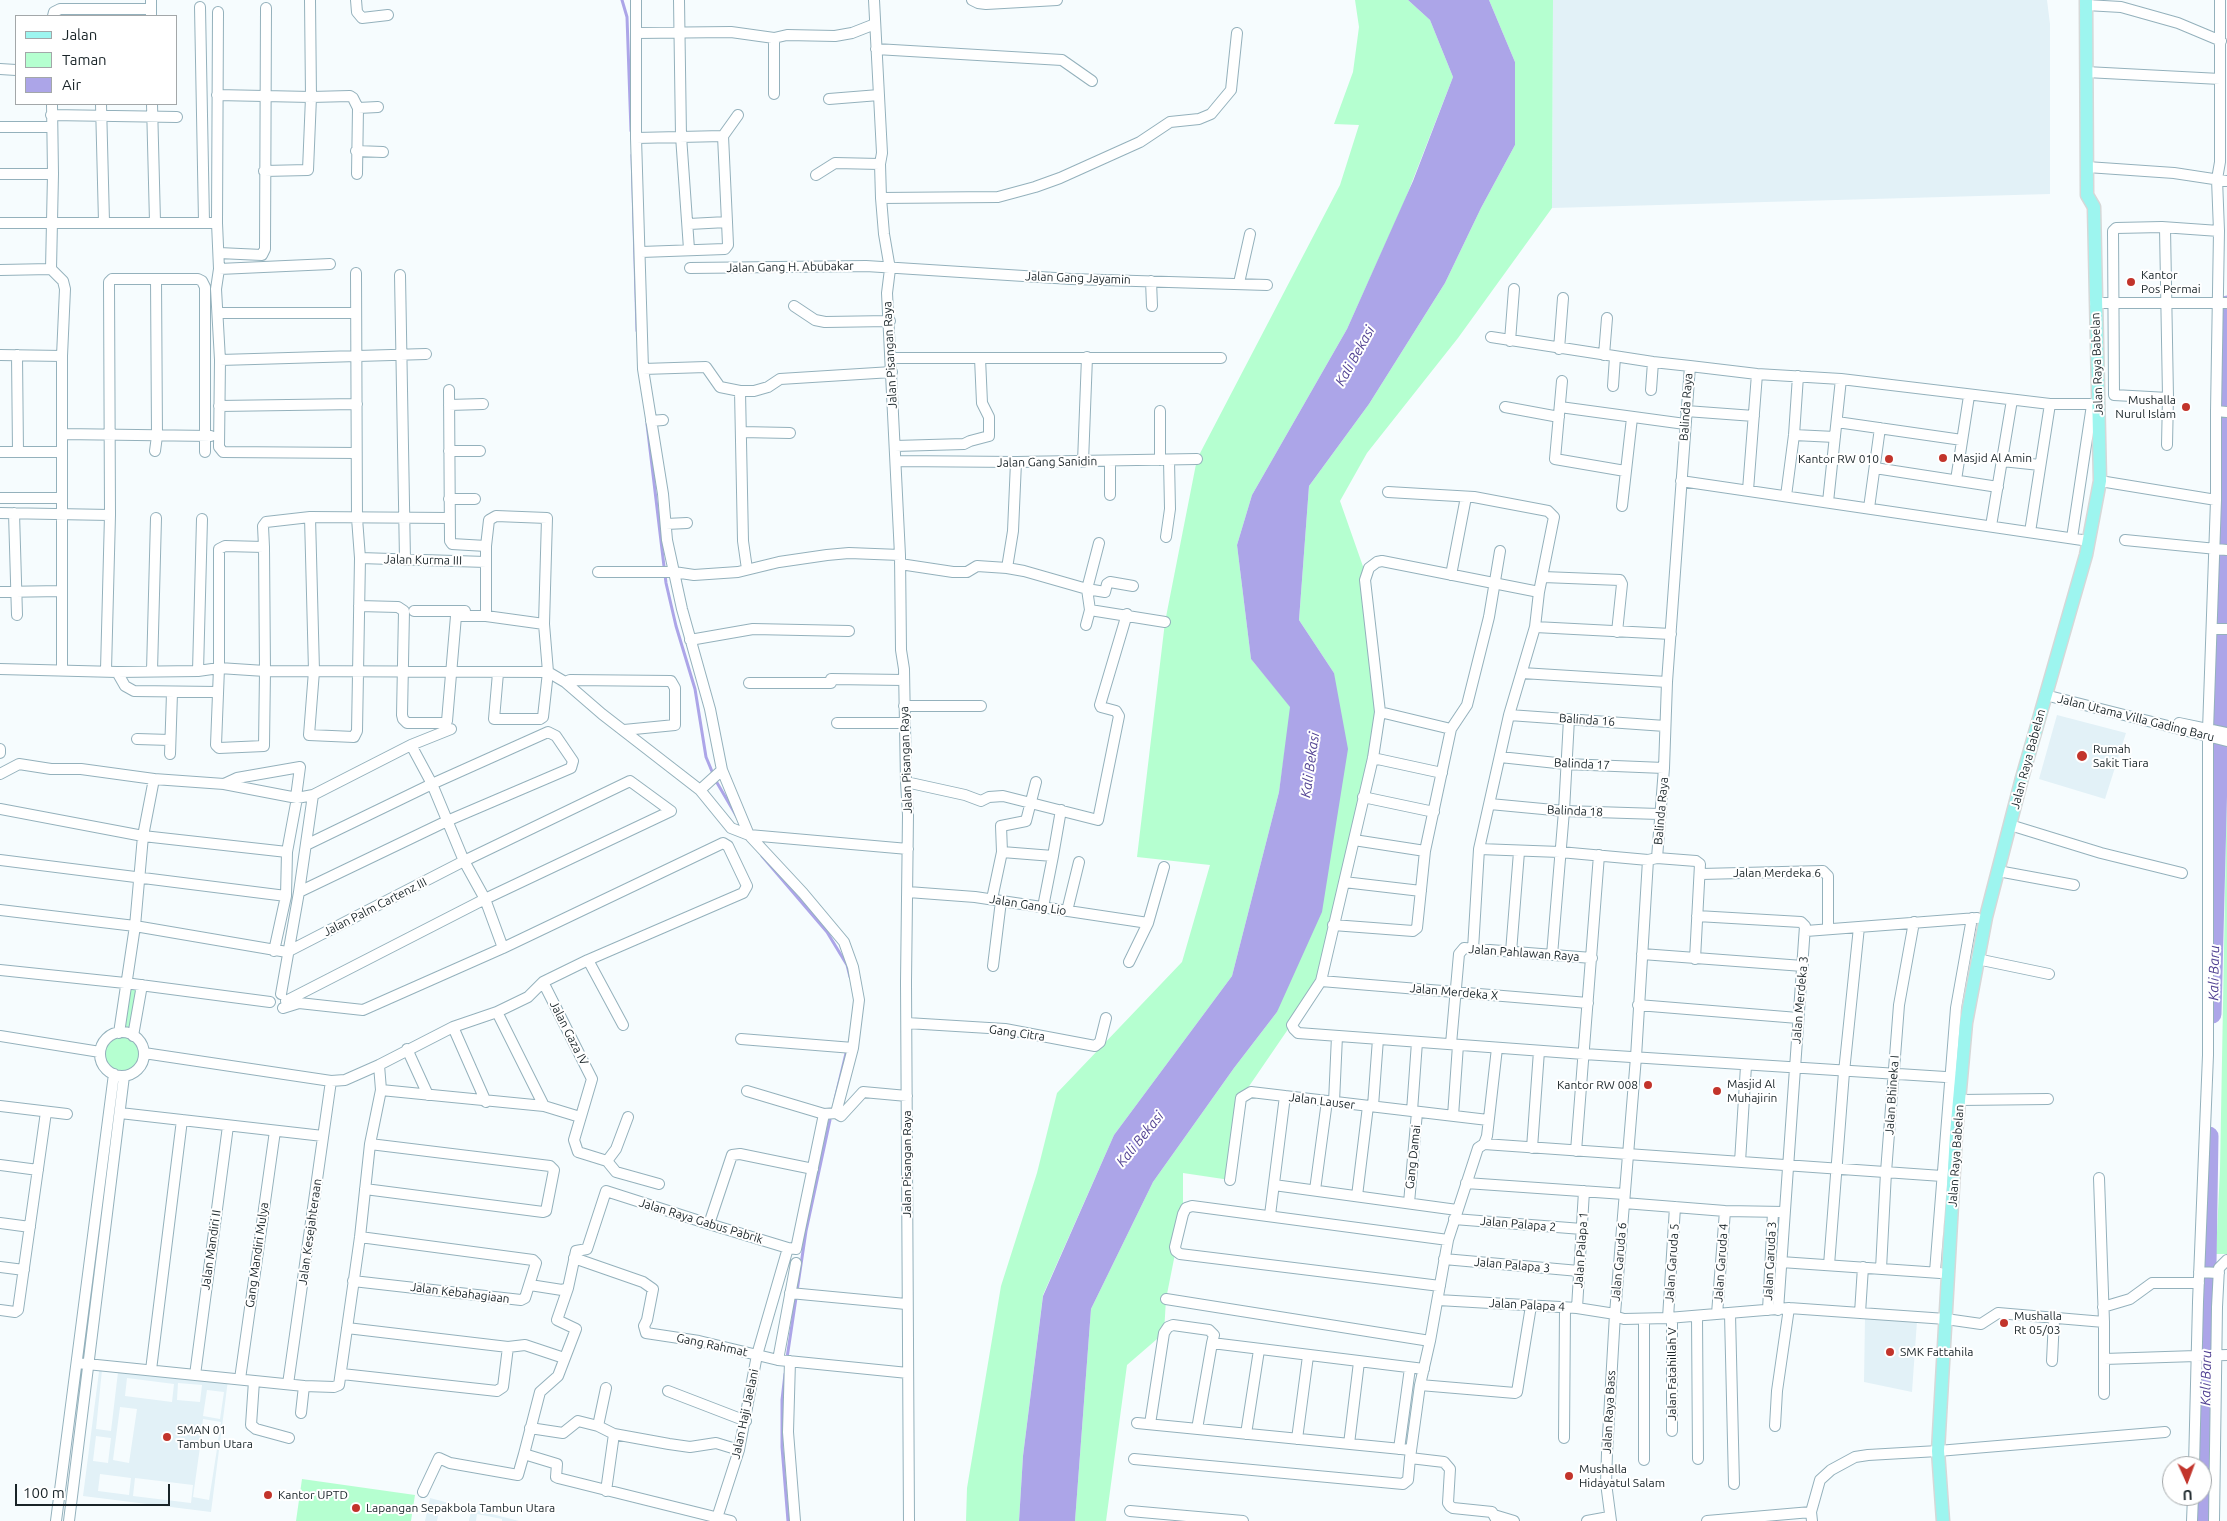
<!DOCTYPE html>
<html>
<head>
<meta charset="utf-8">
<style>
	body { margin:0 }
	#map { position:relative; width:2227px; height:1521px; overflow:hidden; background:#f6fcfe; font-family:Ubuntu,sans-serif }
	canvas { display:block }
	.legend { position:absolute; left:15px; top:15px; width:162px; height:90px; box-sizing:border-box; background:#fff; border:1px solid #a3a7a9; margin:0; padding:6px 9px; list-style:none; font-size:15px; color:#192428 }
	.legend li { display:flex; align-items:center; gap:10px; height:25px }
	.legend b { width:25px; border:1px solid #a3a7a9 }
	.north { position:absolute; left:2162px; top:1456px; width:50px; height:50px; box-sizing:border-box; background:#fff; border:1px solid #a3a7a9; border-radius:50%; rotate:178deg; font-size:14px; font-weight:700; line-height:20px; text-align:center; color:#192428 }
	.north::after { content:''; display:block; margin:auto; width:18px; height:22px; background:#c2342b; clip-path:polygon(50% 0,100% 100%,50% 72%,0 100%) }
	.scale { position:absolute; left:15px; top:1484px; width:155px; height:22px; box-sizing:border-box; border:2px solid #192428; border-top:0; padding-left:6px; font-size:15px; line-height:18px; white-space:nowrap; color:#192428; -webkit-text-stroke:4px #fff; paint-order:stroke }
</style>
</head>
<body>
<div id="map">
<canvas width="2227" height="1521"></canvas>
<ul class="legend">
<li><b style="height:6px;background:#9df5ef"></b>Jalan</li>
<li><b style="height:14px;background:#b5ffd0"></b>Taman</li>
<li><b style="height:14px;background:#aca5e8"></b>Air</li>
</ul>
<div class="north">U</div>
<div class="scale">100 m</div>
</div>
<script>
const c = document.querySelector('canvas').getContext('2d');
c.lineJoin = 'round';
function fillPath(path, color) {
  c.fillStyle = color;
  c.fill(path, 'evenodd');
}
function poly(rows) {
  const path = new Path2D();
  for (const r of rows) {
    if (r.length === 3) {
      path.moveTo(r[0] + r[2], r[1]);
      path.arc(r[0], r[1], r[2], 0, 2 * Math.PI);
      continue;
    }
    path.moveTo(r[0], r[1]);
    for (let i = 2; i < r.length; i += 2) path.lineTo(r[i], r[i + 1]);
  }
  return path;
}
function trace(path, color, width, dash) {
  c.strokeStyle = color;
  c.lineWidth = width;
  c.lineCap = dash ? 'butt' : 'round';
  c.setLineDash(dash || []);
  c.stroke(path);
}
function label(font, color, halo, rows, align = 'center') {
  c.font = font + ' Ubuntu,sans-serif';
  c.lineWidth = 4;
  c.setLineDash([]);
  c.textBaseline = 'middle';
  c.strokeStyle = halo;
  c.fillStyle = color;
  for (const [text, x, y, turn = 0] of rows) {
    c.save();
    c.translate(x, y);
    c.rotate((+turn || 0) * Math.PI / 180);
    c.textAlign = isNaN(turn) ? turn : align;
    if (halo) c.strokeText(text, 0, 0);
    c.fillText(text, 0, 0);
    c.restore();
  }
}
const built = poly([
	[1553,0,2047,0,2050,24,2050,194,1552,208],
	[2057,715,2126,733,2105,799,2039,779],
	[1865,1318,1917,1321,1912,1392,1864,1382],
	[100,1364,228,1380,211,1512,83,1496],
	[102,1370,118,1372,111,1431,96,1429],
	[127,1378,174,1384,172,1402,125,1396],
	[178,1383,202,1385,200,1402,177,1400],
	[207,1390,224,1392,220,1419,203,1416],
	[120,1407,137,1409,129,1463,113,1460],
	[203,1419,221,1422,217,1447,200,1444],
	[96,1436,111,1438,108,1463,93,1461],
	[200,1447,217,1449,209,1500,193,1497],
	[100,1474,131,1478,129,1495,98,1491],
	[135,1478,193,1485,191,1503,133,1496],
	[430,1498,519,1521,502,1521,502,1519,477,1514,476,1521,469,1521,471,1511,440,1505,437,1521,425,1521]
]);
const green = poly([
	[1355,0,1408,0,1430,20,1453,77,1405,200,1347,329,1252,495,1237,545,1251,659,1291,707,1279,792,1232,976,1114,1135,1043,1295,1023,1456,1019,1521,966,1521,967,1488,1001,1286,1037,1173,1057,1093,1182,962,1210,865,1137,857,1165,622,1197,459,1340,185,1359,125,1334,124,1353,72,1359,27],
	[1489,0,1553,0,1552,208,1458,338,1367,453,1340,501,1366,575,1380,712,1321,981,1241,1098,1230,1180,1183,1173,1183,1214,1166,1299,1164,1333,1127,1365,1106,1521,1075,1521,1091,1309,1153,1182,1234,1068,1277,1012,1334,673,1299,620,1309,486,1369,404,1445,283,1481,208,1515,145,1515,62],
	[2227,785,2227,1254,2216,1254,2220,1169],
	[125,983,142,985,133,1035,142,1047,143,1061,134,1072,120,1076,107,1071,103,1065,100,1052,106,1039,119,1033],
	[302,1479,415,1495,411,1521,296,1521]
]);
const water = poly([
	[1408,0,1489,0,1515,62,1515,145,1481,208,1445,283,1369,404,1309,486,1299,620,1334,673,1348,749,1322,912,1277,1012,1234,1068,1153,1182,1091,1309,1075,1521,1019,1521,1023,1456,1043,1296,1114,1135,1232,976,1279,792,1290,707,1251,659,1237,545,1252,495,1347,329,1413,181,1453,77,1430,20]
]);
const stream = poly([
	[622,0,627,17,631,131],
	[632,155,637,331],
	[647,424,666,583,676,626,695,689,706,757,716,781,737,817],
	[762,856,827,932,847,965,850,977],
	[835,1099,847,1049],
	[787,1358,806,1231,830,1120],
	[785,1374,782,1400,782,1447,788,1521]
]);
const river = poly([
	[2212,1014,2224,538,2227,305],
	[2203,1521,2209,1136]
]);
const minor = poly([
	[151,0,151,16],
	[356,0,357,12,362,18,388,15],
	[636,0,636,138,643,369,663,494,667,540,682,609,710,709,722,770,749,835,803,893,844,942,853,967,859,1000,853,1048,836,1113],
	[679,0,681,136,689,249],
	[874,0,882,153,880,164,881,198,884,234,890,269,887,293,900,555,901,650,904,669,906,782,908,815,906,982,909,1521],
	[972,0,978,3,986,4,1057,0],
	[2086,5,2121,7,2178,23,2221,41],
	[200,7,204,222],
	[218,12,217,223,219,269,216,289,220,360,219,447,223,452,356,453],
	[53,16,54,12,60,9,151,9],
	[637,33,731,32,774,38,787,35,835,36,852,33,875,24],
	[876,49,1062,60,1092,81],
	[0,69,16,70],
	[2086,72,2220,79],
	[774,94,774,38],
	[217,95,311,97,350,96,353,98,358,108,357,174],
	[829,99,879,95],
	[101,104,104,222],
	[152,104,155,222],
	[358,108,378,107],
	[51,115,177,117],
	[0,127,52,127],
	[636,138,723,136,738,115],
	[356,151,383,152],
	[2087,167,2174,173,2227,181],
	[264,171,308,170,311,97,310,0],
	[0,174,53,174],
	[816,175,835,163,880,164],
	[881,198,998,197,1035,187,1060,178,1140,142,1170,122,1199,119,1211,114,1231,90,1237,33],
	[0,223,217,223],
	[689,224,727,222,723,136],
	[2165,228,2168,397,2167,445],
	[641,252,725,249,728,245,727,222],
	[219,253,262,255,265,249,266,8],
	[690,268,866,266,1071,279,1267,285],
	[51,269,63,281,65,289,62,356,62,670],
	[219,269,330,264],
	[0,270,51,269,53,174,52,104],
	[400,275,405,560],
	[1151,281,1152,306],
	[1239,283,1250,234],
	[2095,303,2227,303],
	[794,306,815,320,825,322,890,321],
	[219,313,356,313],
	[1491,337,1653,362,1690,366],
	[1510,341,1514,289],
	[1559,349,1563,298],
	[0,355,62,356],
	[17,355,18,452],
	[1604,355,1607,318],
	[892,358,1221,358],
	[220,360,426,354],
	[643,369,706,367,720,387,740,391,754,391,768,387,780,379,892,372],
	[1562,381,1555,459,1625,471],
	[1613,386,1615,357],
	[449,390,450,541,452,544,486,546],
	[1651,390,1653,362],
	[740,391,743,541,747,569],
	[2168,398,2114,395,2113,231,2116,228,2162,227,2219,231],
	[449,405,483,404],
	[219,406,357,404],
	[1505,407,1559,417],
	[1560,407,1685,424],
	[1686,411,1754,416],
	[2216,411,2227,412],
	[651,421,663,420],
	[1837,422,1962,440],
	[741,432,790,433],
	[62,434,211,436],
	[1794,435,1835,437],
	[895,446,964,444,970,441,989,436,989,417,982,403,980,358],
	[155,451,157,436,156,279],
	[449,451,480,451],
	[0,452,62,452],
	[1160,460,1160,411],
	[896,461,1016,462,1197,459],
	[2002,461,2040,465],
	[1083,462,1087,357],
	[1875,468,1998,487],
	[1956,480,1969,396],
	[1681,481,2089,541],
	[2100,481,2216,500],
	[1748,490,1757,374],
	[1388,492,1474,497,1548,511,1554,517,1539,592,1535,627,1509,715,1479,849,1473,949],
	[1110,495,1110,461],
	[1786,496,1794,435,1798,376],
	[0,498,62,498],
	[449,499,475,499],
	[1828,502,1841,379],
	[1622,506,1632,418],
	[1869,508,1880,428],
	[0,513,110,515],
	[14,513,17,615],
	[310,517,314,671,309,735,354,737,357,731,360,558,357,518,356,273],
	[666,524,687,523],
	[1991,526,2012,400],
	[2030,532,2050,404],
	[1166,537,1170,509,1169,460],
	[2072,538,2092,405],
	[2125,540,2227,550],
	[264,547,225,546,219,549,219,668,216,745,219,748,264,746,265,671,264,547,263,526,266,522,310,517,449,518],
	[360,558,486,562],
	[900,564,953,572,967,572,977,566,1007,568,1024,571,1087,589,1099,543],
	[1007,568,1013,531,1016,462],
	[598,572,674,572,694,575,738,572,779,562,827,555,849,553,900,555],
	[1451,575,1466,497],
	[1543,577,1620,580,1622,584,1617,632],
	[0,592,62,591],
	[1539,592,1382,561,1377,562,1369,568,1365,580,1380,712,1373,758,1321,981,1292,1025,1294,1029,1298,1033,1584,1054,1961,1078],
	[359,606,398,607,404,611,402,715,403,719,407,723,444,723,447,721,456,616,486,616,544,624],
	[1090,610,1165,622],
	[414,611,465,611],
	[486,616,486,546,489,520,496,516,547,518,544,624,548,672,543,717,540,719,494,719,498,673],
	[1086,625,1090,610,1087,589,1105,592,1107,584,1110,582,1133,586],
	[1535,627,1671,634],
	[2213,629,2227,629],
	[690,640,753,629,849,631],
	[0,669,117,672,198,671,219,668,265,671,548,672,565,682,602,714,700,790,731,828,749,835,908,849],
	[106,670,110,515,109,282,112,279,198,279,202,281,205,287,205,452],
	[152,671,156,518],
	[198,671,202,519],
	[117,672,125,686,134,691,217,692],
	[1522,673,1667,682],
	[565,682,570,680,671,681,675,688,675,725,624,730],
	[749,683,831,683,831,679,904,680],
	[2045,695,2227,741],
	[904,706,981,706],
	[1380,712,1451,729],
	[1509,715,1665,726],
	[837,723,904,723],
	[2179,723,2227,733],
	[137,739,170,740],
	[411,745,432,784,464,861,485,899,503,948],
	[0,749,0,753],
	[170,754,172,693],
	[1500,757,1566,764,1664,768],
	[1373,758,1442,773],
	[0,774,19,764,51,769,81,769,154,779,224,784,297,798,313,795,411,745,451,729],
	[906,782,965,795,981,801,989,797,1003,796,1098,820,1119,716,1116,711,1101,707,1100,705,1127,614],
	[224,784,237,778,300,767,296,797],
	[700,790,722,770],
	[1363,797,1434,812],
	[1490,804,1564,811,1659,814],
	[0,809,143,836,287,852],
	[2010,825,2101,853,2182,873],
	[1354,840,1425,851],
	[1479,849,1560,852,1648,860],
	[1002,852,1053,856,1043,907],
	[1053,856,1061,810],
	[1657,858,1664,768,1667,682,1690,366,1757,374,1841,379,2050,404,2098,404],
	[0,860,286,896],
	[1998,871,2074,885],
	[1701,874,1823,871,1828,876,1828,929],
	[1344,882,1421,891],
	[299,892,447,821,571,768,573,761,556,736,548,732,432,784,306,845],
	[908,892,975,897,1148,923],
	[992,899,1002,852,1001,826,1026,821,1036,782],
	[0,910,135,926,287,952],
	[1067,911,1079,862],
	[1697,916,1801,922,1805,926,1778,1310],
	[1333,925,1413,931,1417,928,1425,851,1451,729,1467,705,1489,617,1500,551],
	[1806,931,1977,918],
	[274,951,286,896,287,852,297,798],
	[1511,952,1519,852],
	[1642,954,1803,966],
	[1552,955,1564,811,1569,719],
	[1695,959,1700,864,1696,861,1657,858,1648,860,1636,1057,1615,1314,1617,1317,1624,1319,1668,1318,1789,1308,1946,1319,1981,1324,1998,1313,2104,1322,2099,1178],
	[1977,959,2049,974],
	[588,960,623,1025],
	[1129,962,1148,923,1164,867],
	[993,966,1001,901],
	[0,970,125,983,270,1002],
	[1321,981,1588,1003],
	[543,982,592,1079,574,1140,578,1152,607,1161,616,1172,659,1184],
	[281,994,299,892,313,795],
	[286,1001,485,899,671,811,630,781,464,861,287,952],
	[1638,1005,1798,1018],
	[497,1012,544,1106],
	[907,1023,1005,1029,1095,1046,1100,1042,1106,1018],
	[453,1027,486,1102],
	[122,1054,22],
	[119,1033,135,926,143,836,154,779],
	[0,1036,100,1052],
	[133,1036,142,985],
	[741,1039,853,1048],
	[1451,1044,1459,954,1464,948,1592,958],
	[407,1049,428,1095],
	[144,1053,331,1081,345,1080,379,1065,453,1027,497,1012,528,997,543,982,588,960,743,893,747,886,728,846,723,843,503,948,363,1010,299,1003,283,1008],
	[381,1090,544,1106,580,1117],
	[747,1091,824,1114,836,1113,841,1116,863,1092,907,1096],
	[1960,1100,2048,1099],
	[1334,1102,1337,1036],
	[0,1106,67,1114],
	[1373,1106,1378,1039],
	[1412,1111,1417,1042],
	[120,1113,323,1136],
	[1453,1116,1458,1045],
	[1484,1144,1487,1136,1497,1048],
	[1532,1148,1539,1051],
	[1576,1151,1599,855],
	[607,1161,616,1149,628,1117],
	[1740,1162,1746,1066],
	[0,1165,38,1170],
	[1230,1180,1241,1098,1251,1092,1488,1120],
	[1466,1183,1624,1194],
	[1274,1185,1457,1210],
	[365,1189,543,1212,546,1211,554,1170,550,1166,370,1144],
	[1315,1190,1327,1101],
	[1357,1196,1368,1106],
	[1409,1203,1417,1112],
	[1624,1203,1725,1211,1784,1212],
	[1270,1215,1285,1096],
	[1454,1219,1582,1229],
	[0,1223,30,1227],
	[709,1224,732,1155,740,1154,813,1169],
	[574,1258,643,1282,653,1289,647,1320,644,1326,646,1333,699,1341,778,1360,908,1373],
	[1444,1259,1579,1271],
	[1781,1262,1940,1273],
	[1829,1265,1844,1072,1859,927],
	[0,1267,24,1270],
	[1881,1269,1886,1172,1899,1005,1914,922],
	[1935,1272,1956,1008,1972,918],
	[2199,1272,2219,1273],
	[353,1281,521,1300,525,1298,536,1263,533,1260,360,1237],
	[530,1285,562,1290,568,1288,576,1251,587,1249,606,1191,709,1224,788,1248,796,1249,824,1114],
	[1440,1286,1180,1254,1176,1251,1175,1247,1183,1214,1186,1208,1192,1206,1448,1240],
	[790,1293,906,1304],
	[1166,1299,1430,1341],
	[1438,1300,1577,1308,1615,1314,1607,1453,1606,1483,1611,1521],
	[2103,1307,2130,1299,2152,1283,2199,1283],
	[1577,1308,1584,1191],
	[0,1310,15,1312,18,1310,46,1112],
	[1768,1310,1773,1212],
	[1860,1313,1863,1267],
	[1717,1314,1725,1211],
	[1730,1314,1734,1484],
	[1697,1316,1698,1459],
	[1668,1318,1675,1207],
	[1672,1318,1672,1431],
	[2104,1322,2104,1394],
	[508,1347,525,1345,564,1358],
	[2104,1359,2227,1355],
	[778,1360,796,1263],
	[790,1361,788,1432,795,1521],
	[2052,1361,2054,1319],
	[77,1363,304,1386,334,1387,339,1385,360,1237,370,1144,381,1090,379,1065],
	[151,1370,182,1120],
	[342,1374,497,1391,503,1387,508,1347,347,1328],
	[195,1375,228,1126],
	[240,1379,275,1131],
	[254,1381,251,1425,256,1429,289,1438],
	[288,1384,331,1081],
	[1420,1385,1515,1393,1517,1392,1531,1306],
	[668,1391,746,1421],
	[301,1413,304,1386],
	[1137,1423,1411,1450],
	[1150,1424,1164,1333,1168,1327,1173,1325,1209,1330,1214,1335,1212,1343],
	[598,1426,606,1388],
	[1775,1426,1777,1391,1789,1308],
	[530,1428,563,1433,578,1421,598,1426,614,1434,669,1444,690,1447,716,1443,739,1450],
	[1197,1429,1212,1343,1424,1369],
	[1246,1434,1259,1350],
	[1564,1438,1565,1308],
	[1297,1439,1308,1356],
	[1349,1444,1359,1362],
	[1399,1449,1410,1368],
	[524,1454,540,1392,558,1376,576,1329,557,1320,568,1288],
	[1134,1459,1403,1484,1408,1480,1410,1458],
	[1644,1460,1644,1319],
	[2194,1466,2198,1302,2208,1055,2208,730,2216,500,2216,411,2219,231,2217,179,2220,162,2220,0],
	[606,1491,614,1434],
	[423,1492,439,1458,450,1463,518,1475,524,1454,557,1464,556,1477,558,1478,731,1521],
	[1130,1511,1243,1521],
	[1494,1515,1514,1521],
	[56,1521,114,1074],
	[69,1521,124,1076],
	[716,1521,739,1450,757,1355,788,1248],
	[1497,1521,1492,1512,1453,1508,1450,1506,1448,1503,1450,1469,1444,1462,1410,1458,1420,1385,1430,1341,1448,1240,1478,1148,1484,1144,1942,1176],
	[1587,1521,1609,1517],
	[1707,1521,1811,1512],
	[1812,1521,1811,1512,1820,1480,1831,1470,1855,1457,1868,1455,1938,1451,2165,1432],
	[2192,1521,2193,1496],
	[2214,1521,2217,1307,2219,1268,2227,1260]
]);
const major = poly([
	[1943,1521,1938,1451,1956,1134,1966,1023,1986,917,2022,778,2086,555,2100,481,2094,207,2087,195,2086,0]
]);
const markers = [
	[2131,282,5,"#c2342b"],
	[2186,407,5,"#c2342b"],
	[1943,458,5,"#c2342b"],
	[1889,459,5,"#c2342b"],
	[2082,756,6,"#c2342b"],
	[1648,1085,5,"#c2342b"],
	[1717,1091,5,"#c2342b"],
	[2004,1323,5,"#c2342b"],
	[1890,1352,5,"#c2342b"],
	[167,1437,5,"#c2342b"],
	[1569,1476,5,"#c2342b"],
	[268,1495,5,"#c2342b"],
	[356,1508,5,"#c2342b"]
];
const streetNames = [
	["Jalan Gang H. Abubakar",790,267,-1],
	["Jalan Gang Jayamin",1078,278,2],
	["Jalan Pisangan Raya",890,355,-93],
	["Jalan Raya Babelan",2097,364,-92],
	["Balinda Raya",1686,407,-86],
	["Jalan Gang Sanidin",1047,462,-1],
	["Jalan Kurma III",423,560,1],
	["Jalan Utama Villa Gading Baru",2136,718,14],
	["Balinda 16",1587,720,4],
	["Jalan Raya Babelan",2028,759,-75],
	["Jalan Pisangan Raya",906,760,-92],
	["Balinda 17",1582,764,3],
	["Balinda 18",1575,811,3],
	["Balinda Raya",1661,811,-85],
	["Jalan Merdeka 6",1777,873],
	["Jalan Gang Lio",1028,905,9],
	["Jalan Palm Cartenz III",375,907,-27],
	["Jalan Pahlawan Raya",1524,953,4],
	["Jalan Merdeka X",1454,992,5],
	["Jalan Merdeka 3",1800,1000,-85],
	["Jalan Gaza IV",569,1033,63],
	["Gang Citra",1017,1033,8],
	["Jalan Bhineka I",1892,1095,-86],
	["Jalan Lauser",1322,1101,7],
	["Jalan Raya Babelan",1956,1156,-86],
	["Gang Damai",1413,1157,-84],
	["Jalan Pisangan Raya",907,1164,-90],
	["Jalan Raya Gabus Pabrik",701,1221,17],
	["Jalan Palapa 2",1518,1224,5],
	["Jalan Kesejahteraan",310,1232,-82],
	["Jalan Mandiri II",211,1250,-82],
	["Jalan Palapa 1",1581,1250,-86],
	["Gang Mandiri Mulya",257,1255,-82],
	["Jalan Garuda 3",1770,1261,-87],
	["Jalan Garuda 6",1619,1262,-85],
	["Jalan Garuda 5",1672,1263,-86],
	["Jalan Garuda 4",1721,1263,-86],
	["Jalan Palapa 3",1512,1265,5],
	["Jalan Kebahagiaan",460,1293,7],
	["Jalan Palapa 4",1527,1305,3],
	["Gang Rahmat",712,1345,12],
	["Jalan Fatahillah V",1672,1374,-90],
	["Jalan Raya Bass",1609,1412,-87],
	["Jalan Haji Jaelani",745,1414,-78]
];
const poiNames = [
	["Kantor",2141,275],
	["Pos Permai",2141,289],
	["Mushalla",2176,400,"right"],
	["Nurul Islam",2176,414,"right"],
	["Masjid Al Amin",1953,458],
	["Kantor RW 010",1879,459,"right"],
	["Rumah",2093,749],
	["Sakit Tiara",2093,763],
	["Masjid Al",1727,1084],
	["Muhajirin",1727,1098],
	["Kantor RW 008",1638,1085,"right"],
	["Mushalla",2014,1316],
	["Rt 05/03",2014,1330],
	["SMK Fattahila",1900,1352],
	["SMAN 01",177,1430],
	["Tambun Utara",177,1444],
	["Mushalla",1579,1469],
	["Hidayatul Salam",1579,1483],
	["Kantor UPTD",278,1495],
	["Lapangan Sepakbola Tambun Utara",366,1508]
];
const waterNames = [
	["Kali Bekasi",1355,356,-61],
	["Kali Bekasi",1310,765,-82],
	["Kali Baru",2214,973,-89],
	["Kali Bekasi",1140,1139,-51],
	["Kali Baru",2206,1378,-89]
];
fillPath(built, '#e2f1f7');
fillPath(green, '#b5ffd0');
fillPath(water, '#aca5e8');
trace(stream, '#aca5e8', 3);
trace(river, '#aca5e8', 19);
trace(minor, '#94b1bc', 12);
trace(major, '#d6d8d8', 15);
trace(minor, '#fff', 10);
trace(major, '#9df5ef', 12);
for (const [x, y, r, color] of markers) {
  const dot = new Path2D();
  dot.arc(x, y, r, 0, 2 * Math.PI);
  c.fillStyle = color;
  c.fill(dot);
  trace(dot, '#fff', 2);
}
label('12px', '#192428', '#fff', streetNames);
label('12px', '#192428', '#fff', poiNames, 'left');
label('italic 14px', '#524393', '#fff', waterNames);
</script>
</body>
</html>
